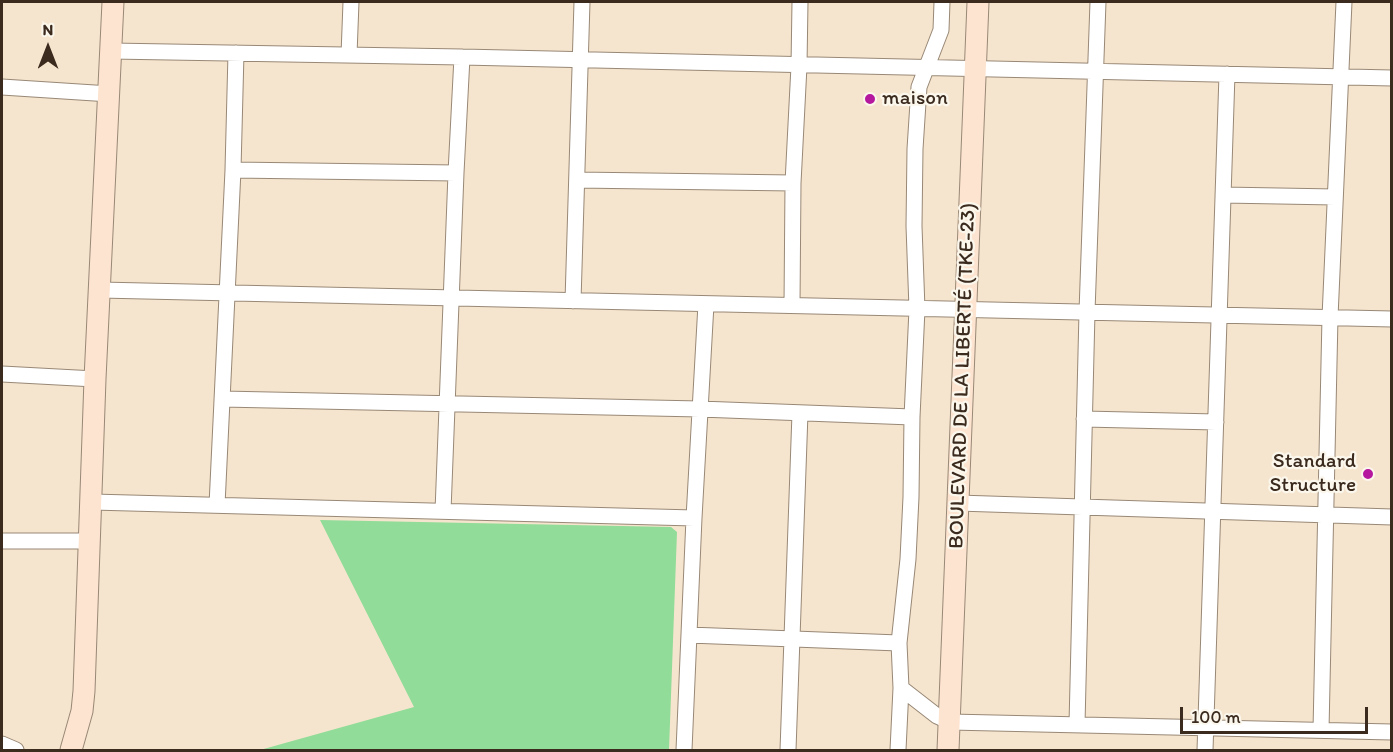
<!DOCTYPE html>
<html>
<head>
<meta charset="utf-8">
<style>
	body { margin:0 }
	#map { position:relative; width:1393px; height:752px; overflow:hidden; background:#f6e5ce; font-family:Itim,sans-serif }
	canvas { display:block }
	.frame { position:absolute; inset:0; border:3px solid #3b2a1e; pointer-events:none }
	.north { position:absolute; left:18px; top:18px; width:60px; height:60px; -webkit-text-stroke:4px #fbf7ec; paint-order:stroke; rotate:0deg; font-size:16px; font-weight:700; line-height:24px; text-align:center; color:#3b2a1e }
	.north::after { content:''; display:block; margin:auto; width:21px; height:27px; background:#3b2a1e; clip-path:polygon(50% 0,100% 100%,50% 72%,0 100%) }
	.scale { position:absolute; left:1180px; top:707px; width:188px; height:27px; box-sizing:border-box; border:3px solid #3b2a1e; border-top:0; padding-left:8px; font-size:18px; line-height:21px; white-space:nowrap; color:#3b2a1e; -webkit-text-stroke:4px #fbf7ec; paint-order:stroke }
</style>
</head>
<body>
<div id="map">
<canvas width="1393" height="752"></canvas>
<div class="frame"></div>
<div class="north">N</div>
<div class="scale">100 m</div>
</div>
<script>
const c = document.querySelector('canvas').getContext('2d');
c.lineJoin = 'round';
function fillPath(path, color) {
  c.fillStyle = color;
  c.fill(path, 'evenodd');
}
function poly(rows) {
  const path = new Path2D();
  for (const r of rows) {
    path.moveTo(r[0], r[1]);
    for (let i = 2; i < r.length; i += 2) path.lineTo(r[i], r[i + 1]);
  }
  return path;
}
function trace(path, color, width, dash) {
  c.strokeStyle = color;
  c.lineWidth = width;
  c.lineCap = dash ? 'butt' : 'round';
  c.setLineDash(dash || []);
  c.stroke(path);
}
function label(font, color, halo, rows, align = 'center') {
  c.font = font + ' Itim,sans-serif';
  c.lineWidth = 4.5;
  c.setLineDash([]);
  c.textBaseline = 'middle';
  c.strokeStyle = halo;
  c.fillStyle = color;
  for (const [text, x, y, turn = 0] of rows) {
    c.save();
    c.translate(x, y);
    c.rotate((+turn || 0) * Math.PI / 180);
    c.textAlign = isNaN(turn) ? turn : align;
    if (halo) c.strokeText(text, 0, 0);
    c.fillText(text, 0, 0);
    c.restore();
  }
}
const green = poly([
	[320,520,671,527,677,532,669,750,260,750,414,707]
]);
const street = poly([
	[111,51,462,57,1392,78],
	[349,55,351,2],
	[2,87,110,94],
	[233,170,456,173],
	[577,180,793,183],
	[1223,195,1335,197],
	[100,290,1392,319],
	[573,301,582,2],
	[792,305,793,183,799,66,800,2],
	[2,374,95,379],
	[222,399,700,409,912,417],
	[1084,419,1216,422],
	[92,502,694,518,706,304],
	[958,503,1392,517],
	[217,505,233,170,236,53],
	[443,511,456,173,462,57],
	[2,541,90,541],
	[689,635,899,643,901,688,937,716,950,722,1392,732],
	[899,643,908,559,911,497,912,417,917,309,914,226,915,149,919,87,941,30,942,2],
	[1077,724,1087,312,1098,2],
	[1321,730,1330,317,1344,2],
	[2,744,16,750],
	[684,750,694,518],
	[788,750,800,413],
	[898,750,901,688],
	[1205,750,1227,74]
]);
const secondary = poly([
	[71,750,82,711,84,691,95,379,113,2],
	[948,750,978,2]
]);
const markers = [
	[870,99,6,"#b5179e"],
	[1368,474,6,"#b5179e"]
];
const poiNames = [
	["maison",882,99],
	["Standard",1356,462,"right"],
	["Structure",1356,486,"right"]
];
const streetNames = [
	["BOULEVARD DE LA LIBERTÉ (TKE-23)",963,376,-88]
];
fillPath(green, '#91dc98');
trace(street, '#988876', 17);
trace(secondary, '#988876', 23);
trace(street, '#fff', 15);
trace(secondary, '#fde4d0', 21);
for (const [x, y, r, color] of markers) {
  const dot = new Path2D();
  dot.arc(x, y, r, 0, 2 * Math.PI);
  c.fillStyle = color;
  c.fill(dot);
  trace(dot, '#fbf7ec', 2);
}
label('21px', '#3b2a1e', '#fbf7ec', poiNames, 'left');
label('21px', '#3b2a1e', '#fbf7ec', streetNames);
</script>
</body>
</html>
